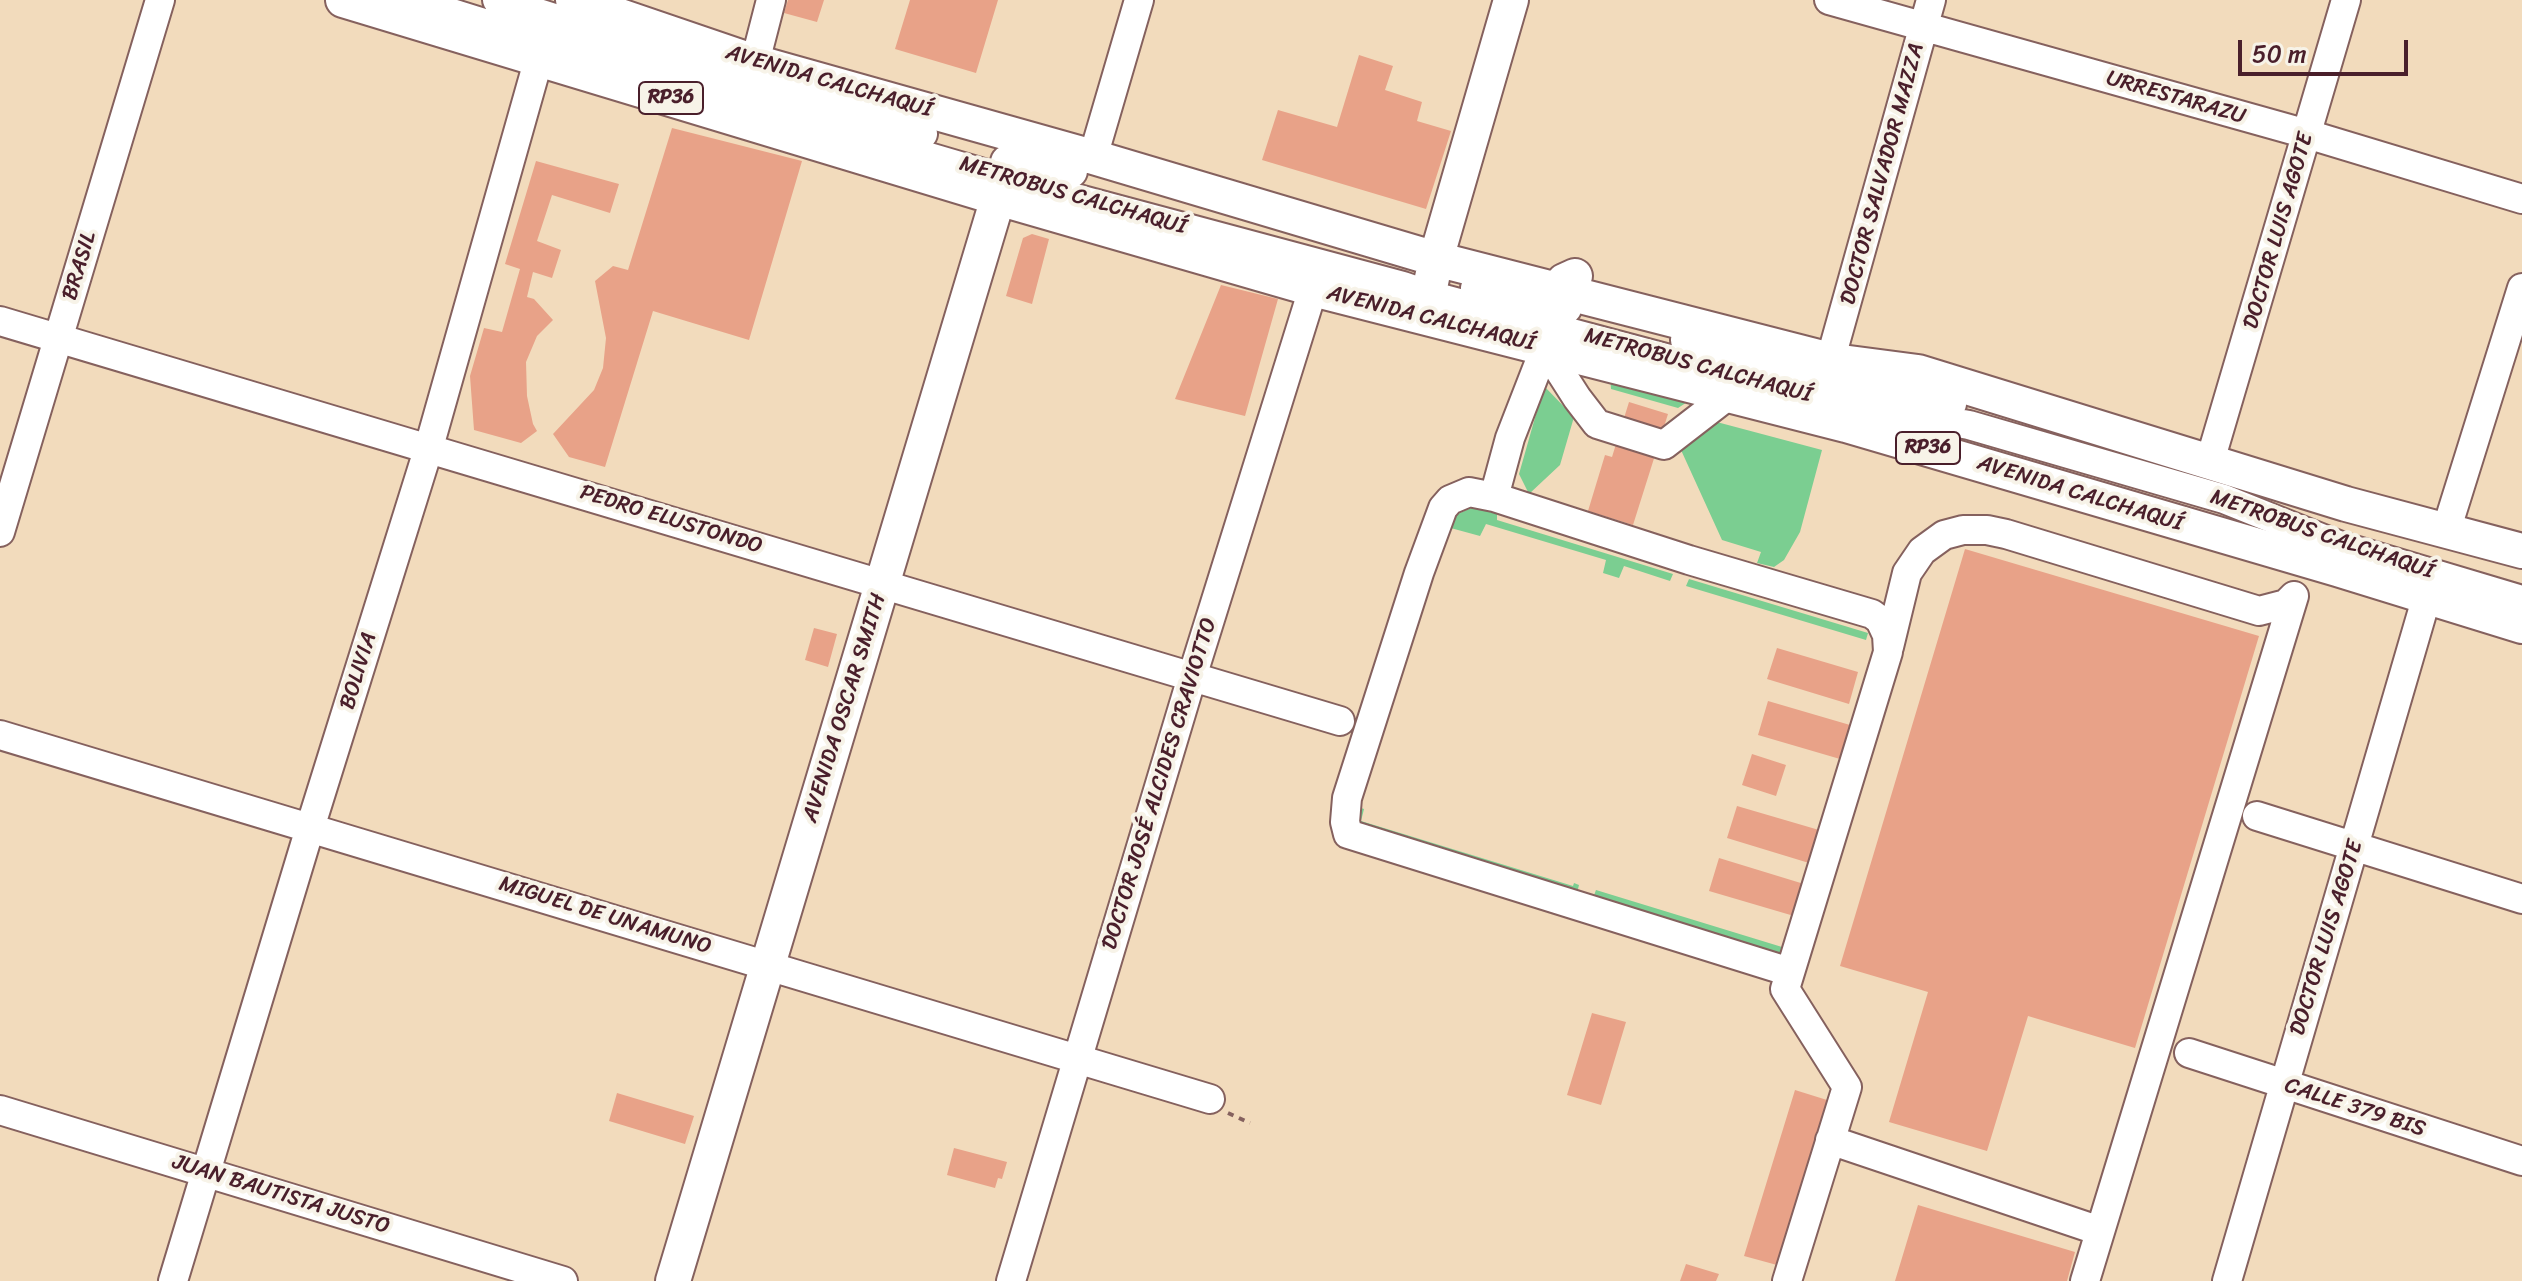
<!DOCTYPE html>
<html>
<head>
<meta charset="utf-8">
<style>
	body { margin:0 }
	#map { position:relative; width:2522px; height:1281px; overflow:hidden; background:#f2dbbc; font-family:Sriracha,sans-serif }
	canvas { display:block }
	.scale { position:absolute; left:2238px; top:40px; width:170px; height:36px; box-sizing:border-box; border:4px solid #4a1f2b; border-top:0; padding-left:10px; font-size:24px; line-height:28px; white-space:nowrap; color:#4a1f2b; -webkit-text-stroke:6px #f7f3e8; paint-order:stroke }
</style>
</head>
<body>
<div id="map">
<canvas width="2522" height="1281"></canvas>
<div class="scale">50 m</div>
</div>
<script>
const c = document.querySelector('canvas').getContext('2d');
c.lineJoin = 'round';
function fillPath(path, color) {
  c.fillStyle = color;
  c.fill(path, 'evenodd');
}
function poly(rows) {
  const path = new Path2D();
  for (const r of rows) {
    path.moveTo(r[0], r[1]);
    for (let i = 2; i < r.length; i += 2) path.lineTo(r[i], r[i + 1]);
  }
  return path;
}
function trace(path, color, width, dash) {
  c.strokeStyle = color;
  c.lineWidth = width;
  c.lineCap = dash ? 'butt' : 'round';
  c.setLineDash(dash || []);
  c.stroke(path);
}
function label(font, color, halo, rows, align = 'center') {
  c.font = font + ' Sriracha,sans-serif';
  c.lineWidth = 8;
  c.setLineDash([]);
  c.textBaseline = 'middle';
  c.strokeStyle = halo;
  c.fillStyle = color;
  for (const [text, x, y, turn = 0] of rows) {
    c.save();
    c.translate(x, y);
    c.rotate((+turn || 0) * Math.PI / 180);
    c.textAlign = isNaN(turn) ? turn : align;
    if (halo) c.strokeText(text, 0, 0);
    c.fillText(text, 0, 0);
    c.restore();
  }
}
const green = poly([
	[1610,374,1695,397,1678,408,1611,389],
	[1544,386,1574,417,1560,465,1529,494,1519,474],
	[1713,421,1822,450,1800,532,1784,560,1774,567,1757,563,1761,552,1722,540,1681,450,1688,435],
	[1476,506,1497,506,1497,520,1673,574,1670,581,1624,566,1619,578,1603,573,1606,560,1486,524,1480,536,1447,527,1453,516],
	[1689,579,1868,633,1866,640,1686,586],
	[1361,808,1364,809,1361,821,1573,886,1574,883,1579,885,1577,893,1356,825],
	[1596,890,1782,947,1780,955,1593,898]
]);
const building = poly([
	[788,0,824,0,817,22,784,13],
	[910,0,998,0,976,73,895,49],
	[1359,55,1393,66,1385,90,1422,102,1417,121,1451,131,1426,209,1262,160,1278,110,1337,127],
	[672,128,802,161,749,340,653,311,605,467,569,457,553,434,594,390,603,368,606,338,595,281,613,266,628,270],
	[536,161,619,184,610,213,552,195,537,241,561,250,552,278,533,272,527,297,534,299,553,320,537,336,526,362,527,396,533,424,537,431,521,443,474,430,470,376,484,328,502,332,520,269,505,264],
	[1032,234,1049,239,1032,304,1006,296,1023,238],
	[1221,285,1278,299,1245,416,1175,399],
	[1629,402,1668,414,1633,525,1588,511,1605,455,1612,457],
	[1965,549,2259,636,2135,1048,2028,1016,1987,1151,1889,1122,1928,992,1840,966],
	[814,628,837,634,828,667,805,660],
	[1777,648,1858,672,1849,704,1767,679],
	[1768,701,1850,725,1840,759,1758,735],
	[1752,754,1786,765,1776,796,1742,785],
	[1737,806,1819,830,1809,863,1727,838],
	[1719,858,1804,884,1794,916,1709,891],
	[1592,1013,1626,1022,1601,1105,1567,1095],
	[1795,1090,1827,1100,1777,1265,1744,1256],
	[617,1093,694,1116,685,1144,609,1121],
	[954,1148,1007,1162,1002,1179,998,1178,995,1188,947,1175],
	[1918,1205,2075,1252,2067,1281,1895,1281],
	[1686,1264,1719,1274,1716,1281,1680,1281]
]);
const path = poly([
	[1228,1113,1250,1123]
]);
const minor = poly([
	[410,0,667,80,1004,179,1403,286,1429,295,1816,398,1969,425,2224,499,2341,546,2522,600],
	[497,0,923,134],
	[1829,0,2307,134,2522,199],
	[755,62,771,0],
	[1093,157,1139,0],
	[1475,288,1567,309],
	[0,321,1340,721],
	[1685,340,1804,371,1915,393,1952,404],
	[1834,347,1931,0],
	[1545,348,1577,398,1597,424,1664,445,1730,394],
	[2210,461,2346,0],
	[1494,497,1510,438,1545,348],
	[2446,531,2522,288],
	[0,532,160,0],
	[1889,647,1907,573,1922,551,1944,535,1963,530,1987,530,2006,534,2259,611,2286,604,2294,596],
	[0,735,1210,1099],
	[2257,816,2522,899],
	[2189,1053,2522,1161],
	[0,1110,563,1281],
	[1830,1140,2100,1231],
	[173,1281,310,828,429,447,539,58],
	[1011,1281,1192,677,1313,289],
	[1787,1281,1847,1087,1785,989,1888,652,1887,635,1880,620,1872,614,1689,560,1494,497,1469,492,1450,500,1443,508,1419,573,1347,798,1345,822,1348,834,1790,972],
	[2085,1281,2294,596],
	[2227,1281,2427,596]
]);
const major = poly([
	[343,0,998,198,1313,289,1846,425,2337,569,2522,626],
	[573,0,755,62,1093,157,1436,259,1834,361,1918,372,2346,504,2522,551],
	[1008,162,1047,164,1070,171],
	[1424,316,1436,259,1511,0],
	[1545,348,1559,290,1564,281,1575,276],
	[673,1281,998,198]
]);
const shields = [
	[671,98,64],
	[1928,448,64]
];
const shieldNames = [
	["RP36",671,98],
	["RP36",1928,448]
];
const streetNames = [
	["AVENIDA CALCHAQUÍ",829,82,16],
	["URRESTARAZU",2176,98,16],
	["DOCTOR SALVADOR MAZZA",1883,174,-75],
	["METROBUS CALCHAQUÍ",1073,196,16],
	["DOCTOR LUIS AGOTE",2279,231,-74],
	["BRASIL",80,266,-73],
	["AVENIDA CALCHAQUÍ",1431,319,14],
	["METROBUS CALCHAQUÍ",1698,366,15],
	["AVENIDA CALCHAQUÍ",2080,494,17],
	["PEDRO ELUSTONDO",671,520,17],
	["METROBUS CALCHAQUÍ",2322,535,19],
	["BOLIVIA",359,671,-73],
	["AVENIDA OSCAR SMITH",845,708,-73],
	["DOCTOR JOSÉ ALCIDES CRAVIOTTO",1160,784,-73],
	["MIGUEL DE UNAMUNO",605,916,17],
	["DOCTOR LUIS AGOTE",2327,938,-73],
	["CALLE 379 BIS",2355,1108,18],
	["JUAN BAUTISTA JUSTO",281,1195,17]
];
fillPath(green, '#7bce91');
fillPath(building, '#e8a288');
trace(minor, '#85615e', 32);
trace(major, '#85615e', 38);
trace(path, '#85615e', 4, [6, 6]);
trace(minor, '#fff', 28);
trace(major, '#fff', 34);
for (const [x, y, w] of shields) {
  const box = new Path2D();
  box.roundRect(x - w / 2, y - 16, w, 32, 6);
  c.fillStyle = '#f7f3e8';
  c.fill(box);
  trace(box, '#4a1f2b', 2);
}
label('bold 20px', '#4a1f2b', null, shieldNames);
label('22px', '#4a1f2b', '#f7f3e8', streetNames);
</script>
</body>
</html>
